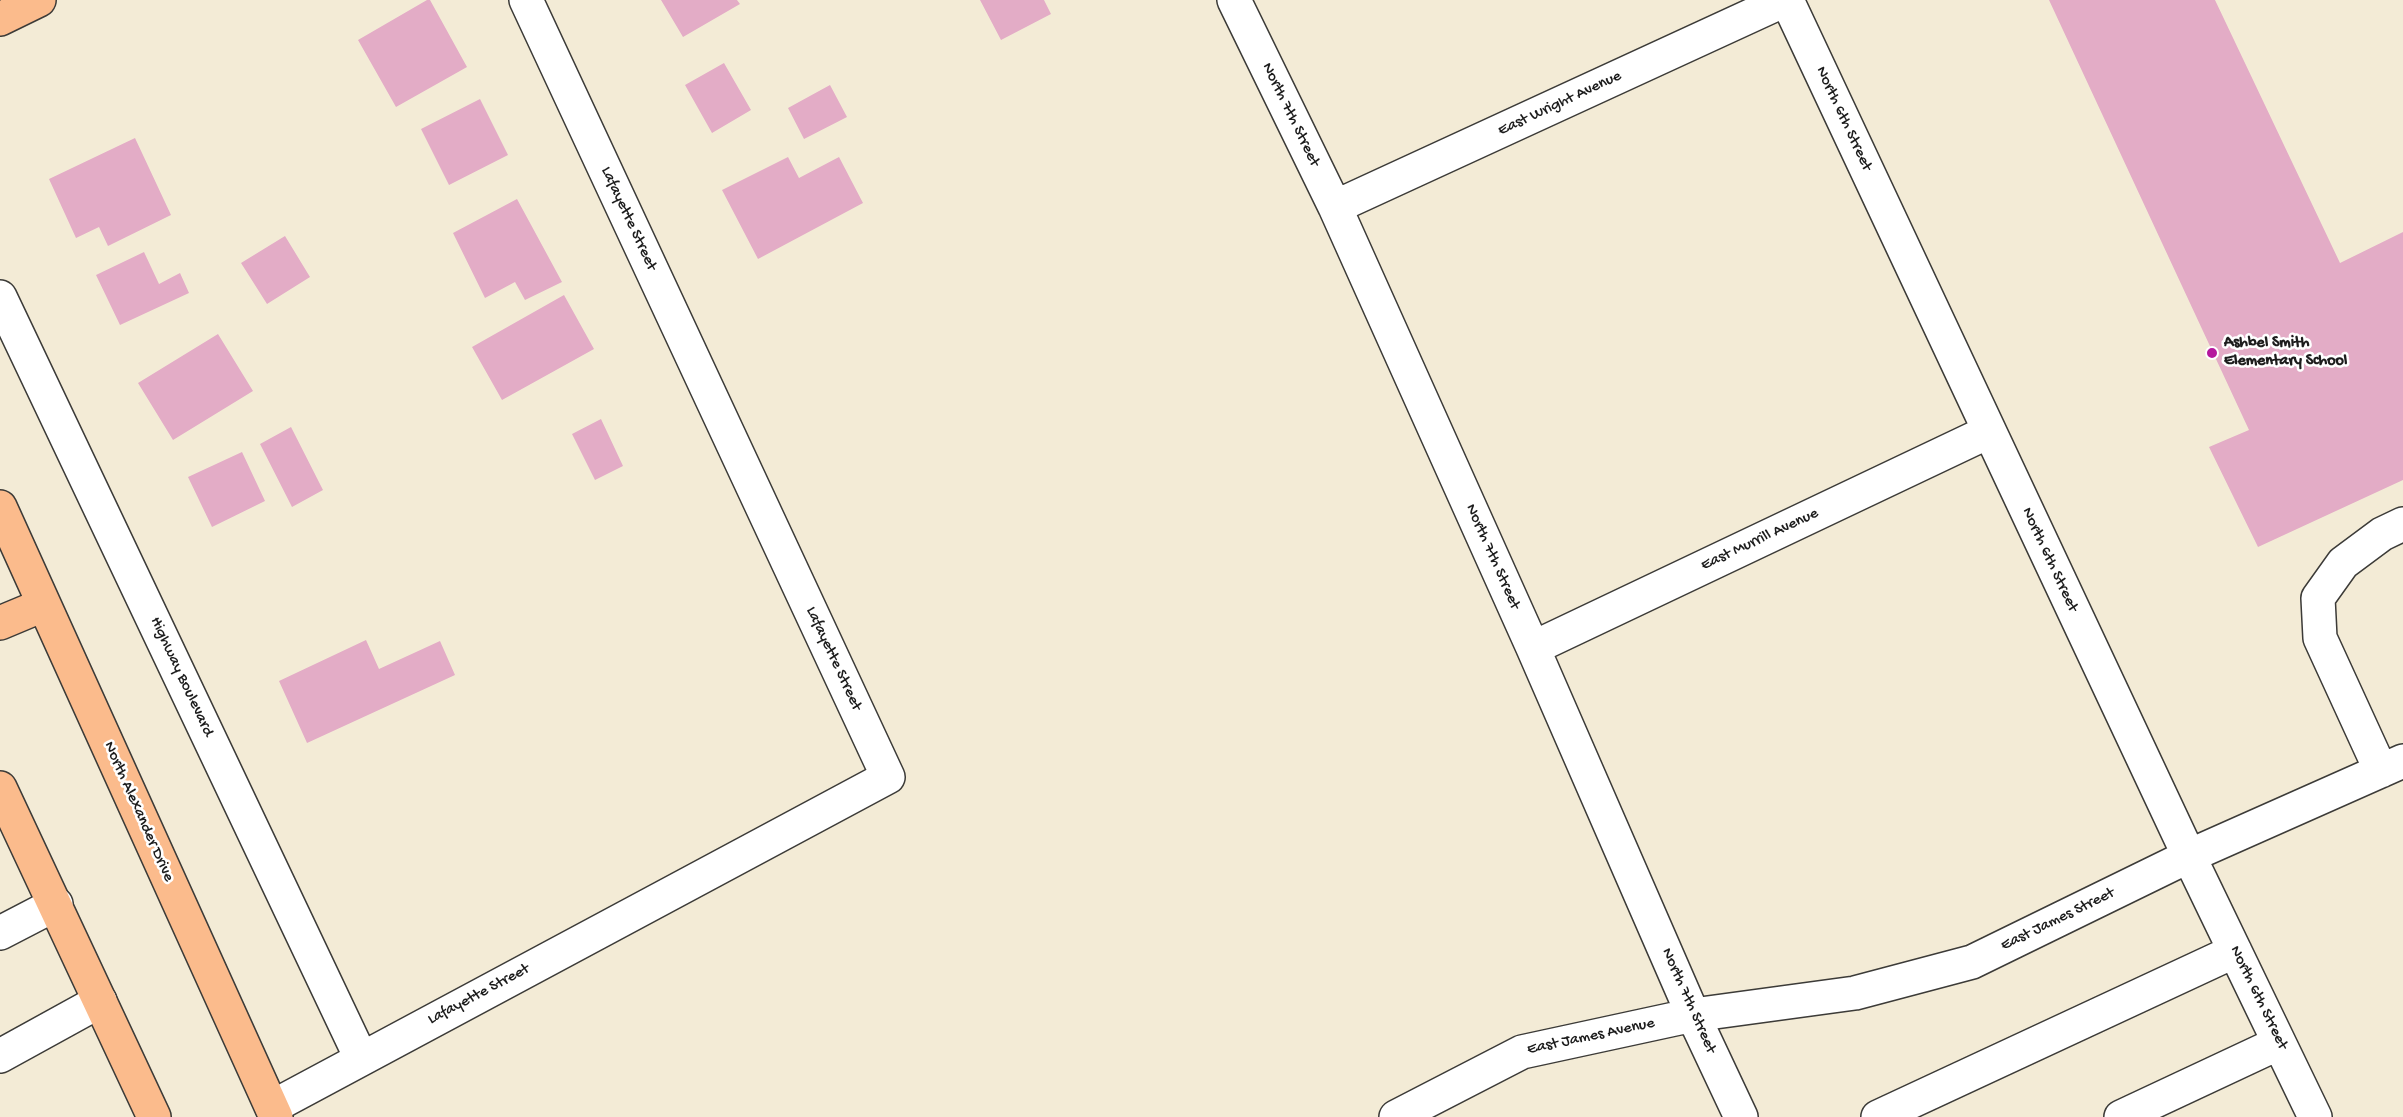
<!DOCTYPE html>
<html>
<head>
<meta charset="utf-8">
<style>
	body { margin:0 }
	canvas { display:block; background:#f3ebd6 }
</style>
</head>
<body>
<canvas width="2403" height="1117"></canvas>
<script>
const c = document.querySelector('canvas').getContext('2d');
c.lineJoin = 'round';
function fillPath(path, color) {
  c.fillStyle = color;
  c.fill(path, 'evenodd');
}
function poly(rows) {
  const path = new Path2D();
  for (const r of rows) {
    path.moveTo(r[0], r[1]);
    for (let i = 2; i < r.length; i += 2) path.lineTo(r[i], r[i + 1]);
  }
  return path;
}
function trace(path, color, width, dash) {
  c.strokeStyle = color;
  c.lineWidth = width;
  c.lineCap = dash ? 'butt' : 'round';
  c.setLineDash(dash || []);
  c.stroke(path);
}
function label(font, color, halo, rows, align = 'center') {
  c.font = font + ' "Gochi Hand",sans-serif';
  c.lineWidth = 5;
  c.setLineDash([]);
  c.textBaseline = 'middle';
  c.strokeStyle = halo;
  c.fillStyle = color;
  for (const [text, x, y, turn = 0] of rows) {
    c.save();
    c.translate(x, y);
    c.rotate((+turn || 0) * Math.PI / 180);
    c.textAlign = isNaN(turn) ? turn : align;
    if (halo) c.strokeText(text, 0, 0);
    c.fillText(text, 0, 0);
    c.restore();
  }
}
const building = poly([
	[427,0,430,0,467,67,396,107,358,40],
	[661,0,737,0,740,4,683,37],
	[980,0,1044,0,1051,14,1001,40],
	[2049,0,2215,0,2340,263,2403,232,2403,480,2258,547,2209,447,2249,430],
	[724,63,751,110,712,133,685,85],
	[830,85,847,117,804,139,788,108],
	[480,99,508,155,449,185,421,129],
	[135,138,171,215,108,246,99,227,76,238,49,179],
	[788,157,799,178,839,157,863,203,758,259,722,190],
	[517,199,562,282,525,300,515,282,485,298,453,233],
	[285,236,310,277,267,304,241,263],
	[144,252,159,284,180,273,189,293,120,325,96,275],
	[564,295,594,349,502,400,472,347],
	[218,334,253,391,173,440,138,383],
	[601,419,623,466,595,480,572,434],
	[291,427,323,490,292,507,260,444],
	[242,452,265,501,212,527,188,477],
	[366,640,379,669,440,641,455,675,307,743,279,681]
]);
const minor = poly([
	[1234,0,1335,207,1533,648,1693,1015,1741,1117],
	[1787,0,2189,856,2315,1117],
	[1335,207,1785,0],
	[0,297,361,1058],
	[1533,648,1988,432],
	[2381,771,2320,638,2318,598,2343,563,2382,534,2403,524],
	[0,933,56,904],
	[0,1056,100,1001],
	[272,1107,888,777,526,0],
	[1396,1117,1522,1052,1693,1015,1855,993,1972,962,2189,856,2403,761],
	[1878,1117,2235,951],
	[2121,1117,2279,1043]
]);
const major = poly([
	[0,19,39,0],
	[0,507,276,1117],
	[0,623,43,605],
	[0,788,154,1117]
]);
const markers = [
	[2212,353,6,"#b5179e"]
];
const streetNames = [
	["East Wright Avenue",1560,104,-25],
	["North 7th Street",1290,115,64],
	["North 6th Street",1843,119,65],
	["Lafayette Street",628,219,65],
	["East Murrill Avenue",1760,540,-25],
	["North 7th Street",1492,557,66],
	["North 6th Street",2049,560,65],
	["Lafayette Street",833,659,65],
	["Highway Boulevard",181,677,65],
	["North Alexander Drive",138,812,66],
	["East James Street",2058,920,-26],
	["Lafayette Street",479,995,-28],
	["North 6th Street",2258,998,64],
	["North 7th Street",1688,1001,66],
	["East James Avenue",1591,1037,-12]
];
const poiNames = [
	["Ashbel Smith",2224,344],
	["Elementary School",2224,362]
];
fillPath(building, '#e3acc6');
trace(minor, '#3c3b38', 36);
trace(major, '#3c3b38', 36);
trace(minor, '#fff', 33);
trace(major, '#fbbb8c', 33);
for (const [x, y, r, color] of markers) {
  const dot = new Path2D();
  dot.arc(x, y, r, 0, 2 * Math.PI);
  c.fillStyle = color;
  c.fill(dot);
  trace(dot, '#fff', 2);
}
label('16px', '#1c1c1c', '#fff', streetNames);
label('bold 16px', '#1c1c1c', '#fff', poiNames, 'left');
</script>
</body>
</html>
